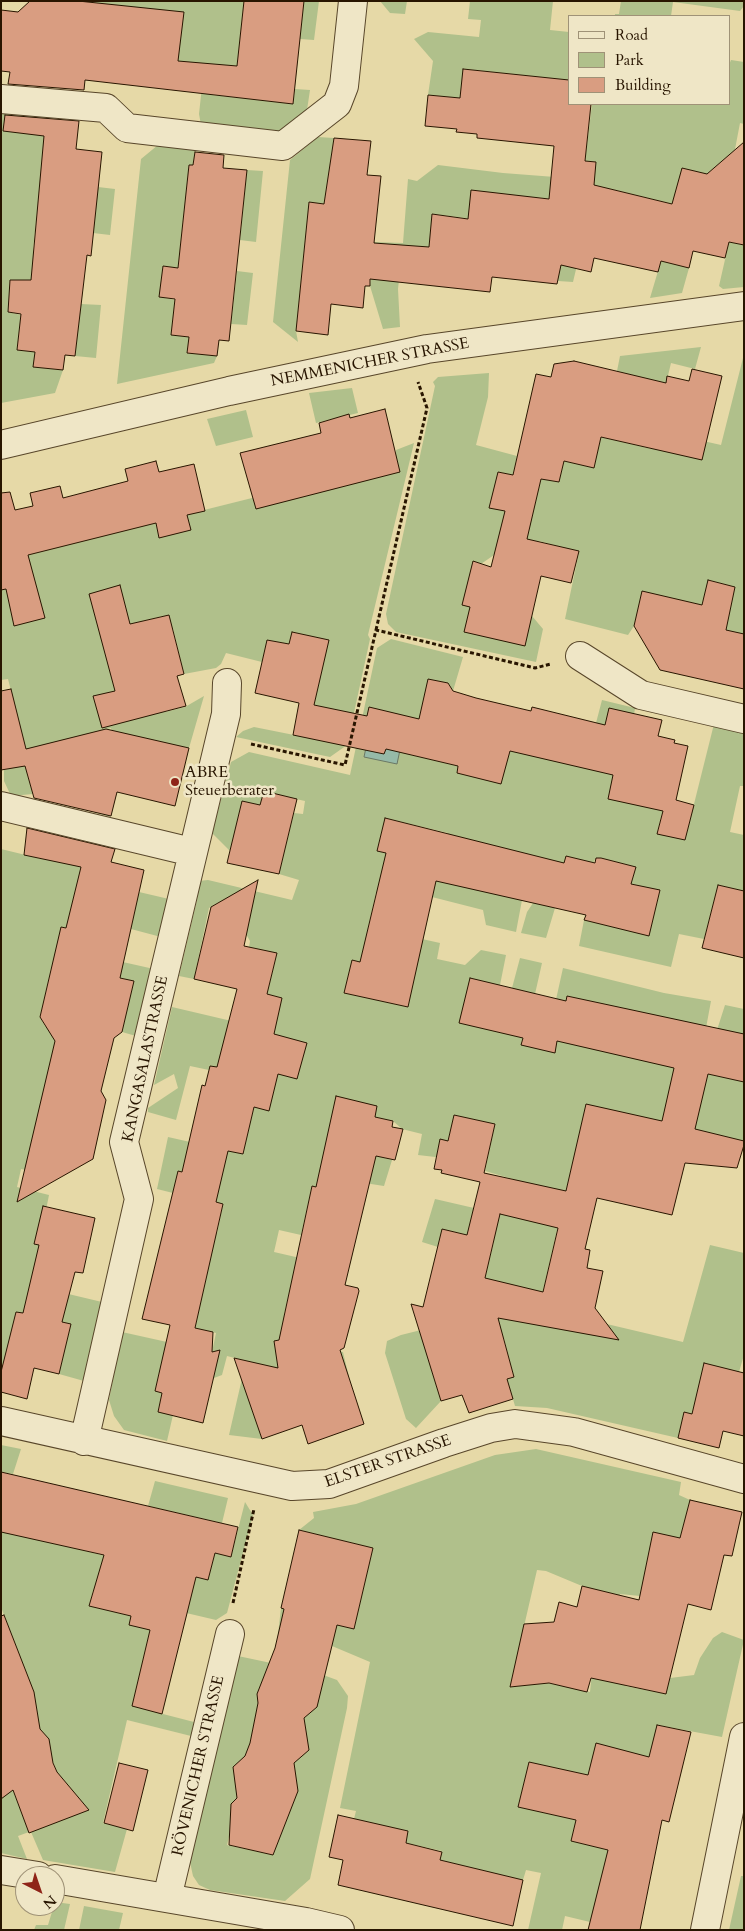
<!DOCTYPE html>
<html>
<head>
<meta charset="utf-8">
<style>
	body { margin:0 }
	#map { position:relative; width:745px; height:1931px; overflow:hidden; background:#e6d9a7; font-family:Cardo,serif }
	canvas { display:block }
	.frame { position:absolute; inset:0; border:2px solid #281500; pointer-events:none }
	.legend { position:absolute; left:568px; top:15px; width:162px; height:90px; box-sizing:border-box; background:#efe6c6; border:1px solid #9f9277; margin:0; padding:6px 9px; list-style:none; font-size:15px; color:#281500 }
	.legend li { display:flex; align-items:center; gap:10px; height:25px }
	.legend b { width:25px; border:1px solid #9f9277 }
	.north { position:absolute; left:15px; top:1866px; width:50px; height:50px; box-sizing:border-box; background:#efe6c6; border:1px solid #9f9277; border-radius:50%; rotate:139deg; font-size:14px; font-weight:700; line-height:20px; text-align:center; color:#281500 }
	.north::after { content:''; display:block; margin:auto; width:18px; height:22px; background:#8f2418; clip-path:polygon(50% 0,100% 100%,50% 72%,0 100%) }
</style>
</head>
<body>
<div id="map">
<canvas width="745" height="1931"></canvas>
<div class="frame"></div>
<ul class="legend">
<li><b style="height:6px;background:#efe6c6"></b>Road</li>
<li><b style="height:14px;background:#b0c08b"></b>Park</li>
<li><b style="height:14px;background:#d99d81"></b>Building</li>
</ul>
<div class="north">N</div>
</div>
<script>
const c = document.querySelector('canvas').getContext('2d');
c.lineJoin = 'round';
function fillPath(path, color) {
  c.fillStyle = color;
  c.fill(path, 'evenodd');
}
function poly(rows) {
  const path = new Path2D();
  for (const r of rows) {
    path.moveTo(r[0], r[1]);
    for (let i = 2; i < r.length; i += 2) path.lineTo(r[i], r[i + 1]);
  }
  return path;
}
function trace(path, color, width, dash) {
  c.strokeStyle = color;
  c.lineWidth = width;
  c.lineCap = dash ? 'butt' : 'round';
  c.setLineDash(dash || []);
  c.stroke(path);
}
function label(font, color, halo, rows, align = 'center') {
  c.font = font + ' Cardo,serif';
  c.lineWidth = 5;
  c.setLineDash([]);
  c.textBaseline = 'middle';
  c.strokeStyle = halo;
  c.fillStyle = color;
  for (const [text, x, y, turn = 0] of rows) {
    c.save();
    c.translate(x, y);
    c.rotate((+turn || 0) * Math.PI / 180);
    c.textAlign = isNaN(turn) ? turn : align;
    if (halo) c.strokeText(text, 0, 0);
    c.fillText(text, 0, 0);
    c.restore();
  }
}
const green = poly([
	[71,1,244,1,237,66,217,65,213,95,293,104,295,89,310,90,307,110,280,133,201,125,199,114,203,77,176,74,131,7],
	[304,1,319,1,314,40,300,39],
	[380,1,407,1,405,14,390,13],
	[470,1,553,1,550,30,569,32,569,80,464,69,460,98,428,95,433,61,414,39,428,32,479,37,481,20,468,19],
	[621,1,744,1,744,6,740,11,673,2,671,16,615,16,615,14,619,14],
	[731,60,744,62,744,124,740,123,732,165,673,204,611,189,583,240,573,282,558,281,565,213,570,201,534,197,497,222,433,214,427,264,401,262,398,289,400,327,383,329,370,286,374,242,403,243,408,179,417,181,438,165,503,173,594,180,596,162,585,161,592,104,729,104,729,65],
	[1,110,50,115,46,146,44,146,33,250,43,282,10,280,8,312,21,315,17,350,35,352,34,367,63,370,55,393,1,403],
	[318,137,334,138,324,204,309,202,296,331,298,342,273,322,290,160],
	[158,145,195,150,193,165,189,165,178,268,163,266,160,297,175,300,171,335,189,337,187,353,217,356,214,363,117,384,141,159],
	[247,170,263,171,256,242,240,240],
	[98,187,115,189,110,235,93,233],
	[729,242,744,245,744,287,723,289,719,286],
	[661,261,689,268,682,293,650,298],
	[237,271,253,273,247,325,231,324],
	[81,304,101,305,96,358,75,356],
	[701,347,695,369,671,363,666,384,617,371,620,356],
	[744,354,744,634,725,632,735,587,709,580,702,605,642,592,634,626,628,635,565,619,579,552,539,541,494,555,481,564,473,562,463,605,532,616,543,629,536,662,396,632,388,624,386,614,435,386,433,382,438,377,489,373,488,397,476,445,517,456,513,475,498,472,490,507,532,517,541,479,559,482,564,461,594,468,601,437,652,449,659,431,721,445],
	[352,388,358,413,316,423,309,393],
	[246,410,253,437,216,446,207,419],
	[414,443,368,635,370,639,347,745,330,757,236,737,243,731,254,727,334,743,342,711,314,705,328,640,292,632,289,644,267,640,262,662,226,653,221,664,216,668,184,674,173,629,167,630,163,616,131,624,165,712,185,707,204,696,189,748,143,738,114,740,111,728,67,739,101,797,115,800,110,817,56,800,48,769,27,774,33,794,11,796,4,781,4,770,12,768,16,761,27,753,8,679,1,680,1,590,17,586,28,555,156,523,160,538,183,499,204,510,284,490,396,454,396,450],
	[391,639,463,657,453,691,448,683,435,681,411,755,458,766,457,773,487,780,497,740,596,723,602,700,635,708,633,722,654,787,678,792,676,800,664,806,657,833,685,840,714,724,744,731,744,786,740,786,730,832,744,835,744,891,718,885,704,939,679,934,671,967,579,946,584,920,649,935,660,891,631,884,636,867,601,858,596,858,593,863,566,856,563,868,544,858,494,846,522,900,516,932,486,925,483,910,432,897,448,833,385,818,377,851,396,855,387,895,376,893,368,928,372,965,352,960,344,993,408,1007,422,939,440,943,437,959,465,965,481,950,506,955,500,985,460,1023,502,1033,504,1028,524,1033,521,1044,638,1012,567,996,564,1008,555,1004,563,968,664,993,711,1001,706,1028,708,1074,744,1082,744,1141,586,1105,539,1308,683,1342,710,1245,744,1253,744,1355,739,1372,700,1416,684,1412,678,1438,547,1408,515,1406,507,1379,514,1377,504,1339,429,1362,441,1401,416,1428,406,1419,385,1353,387,1341,401,1335,425,1329,482,1291,494,1241,442,1229,438,1247,422,1242,435,1199,474,1208,523,1182,485,1171,495,1124,454,1115,444,1158,418,1155,422,1134,402,1129,393,1121,375,1117,367,1153,392,1160,384,1186,352,1181,351,1195,312,1186,301,1235,279,1230,274,1252,313,1261,306,1294,290,1289,284,1315,303,1343,343,1352,349,1377,252,1410,262,1439,229,1435,246,1361,227,1356,222,1375,214,1378,168,1367,166,1375,159,1373,155,1391,162,1393,158,1411,173,1415,167,1441,124,1430,114,1416,109,1400,122,1332,212,1352,216,1333,195,1328,207,1275,165,1265,206,1230,217,1233,223,1204,216,1202,203,1177,178,1171,173,1193,157,1189,168,1137,243,1154,261,1077,210,1066,209,1070,190,1066,176,1120,148,1112,148,1108,178,1088,174,1074,154,1085,172,1007,274,1031,282,998,267,994,277,954,249,947,250,941,246,934,245,909,219,902,209,908,194,979,179,976,197,900,199,881,208,880,292,900,299,880,279,874,294,813,303,814,305,801,264,792,260,805,242,801,230,851,212,833,231,762,249,752,350,775,377,648],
	[48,835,66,836,62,851,84,856,67,928,61,927,87,954,154,969,136,1036,122,1032,134,981,60,964,51,969,40,1017,45,1026,71,1031,26,1170,21,1169,17,1187,49,1195,39,1245,39,1287,102,1302,84,1381,59,1374,71,1324,16,1312,1,1374,1,849,42,859],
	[139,892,169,899,161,937,131,929],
	[533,903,555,908,546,938,521,933,527,912],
	[520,958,542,963,535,994,512,988],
	[725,1005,744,1009,744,1038,717,1030],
	[1,1445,21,1449,13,1474,1,1472],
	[536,1449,681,1482,679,1495,690,1500,680,1538,653,1533,644,1577,660,1598,620,1594,616,1619,629,1664,625,1686,666,1694,670,1678,694,1675,700,1658,713,1638,722,1632,744,1640,722,1737,657,1725,653,1766,588,1775,529,1762,518,1807,576,1820,571,1841,616,1852,590,1922,565,1916,562,1930,528,1930,541,1873,526,1870,523,1880,439,1860,442,1851,406,1843,408,1831,354,1819,356,1811,340,1808,370,1662,332,1646,278,1634,281,1608,295,1611,295,1615,354,1629,373,1548,299,1530,314,1518,313,1512,356,1504,495,1455],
	[537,1570,546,1571,582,1586,614,1594,610,1611,578,1603,592,1672,590,1692,549,1683,510,1687],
	[155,1481,228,1498,222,1523,148,1506],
	[245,1502,253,1515,227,1613,216,1620,93,1591,89,1606,131,1616,150,1630,132,1706,194,1722,191,1736,127,1720,103,1823,127,1829,115,1872,43,1860,31,1832,74,1815,23,1686,30,1683,1,1607,1,1531,208,1580,215,1553,231,1557],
	[238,1656,271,1663,227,1845,273,1855,315,1672,337,1680,348,1696,347,1708,310,1879,285,1901,210,1890,199,1885,193,1876,190,1862],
	[1,1760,29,1832,18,1836,27,1859,1,1853],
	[741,1876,744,1876,744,1930,729,1930],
	[55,1902,70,1904,64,1930,34,1930,36,1925,48,1925],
	[84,1906,123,1913,119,1930,79,1930]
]);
const water = poly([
	[368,738,401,745,397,764,364,757,368,738]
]);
const building = poly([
	[30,1,78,1,184,12,178,61,237,66,244,1,304,1,293,104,85,80,84,90,8,84,10,72,1,71,1,10,18,12,30,1],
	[463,69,569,80,569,104,591,104,585,161,596,162,594,185,672,204,682,168,707,174,744,142,744,245,729,242,725,258,693,251,689,268,661,261,658,272,594,258,591,272,561,265,557,284,492,277,490,292,370,279,370,286,365,286,363,308,331,304,328,335,296,331,309,202,324,204,334,138,371,141,367,175,381,176,374,243,429,247,432,214,468,219,471,190,549,199,554,146,477,138,477,134,456,132,457,129,425,126,428,95,460,98,463,69],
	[5,115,79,121,76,149,102,152,91,256,87,255,75,356,65,355,63,370,33,367,35,352,17,350,21,314,8,312,10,280,31,280,44,136,3,131,5,115],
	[195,152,224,155,223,168,247,170,229,341,219,340,217,356,187,353,189,337,171,335,175,299,159,297,163,266,178,268,189,165,193,165,195,152],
	[574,361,666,383,667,376,689,381,692,369,722,376,702,460,601,437,594,468,564,461,559,482,541,479,527,539,579,551,571,583,541,576,525,646,464,632,470,607,462,605,473,561,491,567,505,511,489,508,498,472,513,475,536,374,551,377,554,364,574,361],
	[385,409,400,472,256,509,240,453,321,433,319,423,349,414,350,418,385,409],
	[156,461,159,472,194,464,205,511,187,515,191,530,159,538,156,523,28,555,45,618,14,626,6,589,1,590,1,493,10,492,15,510,33,506,30,493,60,486,63,498,128,481,125,469,156,461],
	[708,580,735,587,726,630,744,634,744,689,660,670,634,626,642,591,702,605,708,580],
	[120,585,130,624,169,615,184,674,177,676,186,706,102,728,93,696,115,691,89,594,120,585],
	[292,632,329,640,314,705,367,716,369,707,419,719,428,679,448,683,453,691,476,698,531,711,532,707,605,725,609,708,662,720,658,736,675,740,674,743,688,746,676,800,694,805,685,840,657,834,663,811,608,799,613,775,510,751,501,784,457,773,458,766,386,749,384,754,293,735,299,703,255,693,267,640,289,644,292,632],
	[11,689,26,749,106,729,189,748,175,806,117,792,111,816,34,798,25,766,1,770,1,691,11,689],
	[264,791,297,799,279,874,227,863,242,801,260,805,264,791],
	[385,818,564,863,566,856,595,863,596,858,601,858,636,867,631,884,660,890,649,936,584,920,586,915,436,881,408,1007,344,993,352,960,360,962,386,853,377,851,385,818],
	[27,828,115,849,111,862,144,870,120,978,134,981,122,1032,114,1038,101,1091,106,1100,93,1159,17,1202,55,1041,40,1017,61,927,66,928,81,867,24,855,27,828],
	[258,880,244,946,277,953,267,994,282,998,274,1034,307,1043,297,1079,278,1074,269,1111,254,1107,243,1154,228,1151,216,1202,223,1204,195,1328,213,1332,212,1352,220,1350,203,1423,158,1412,162,1393,155,1391,170,1325,142,1319,178,1171,182,1172,202,1085,205,1086,210,1066,217,1067,237,989,194,979,211,907,258,880],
	[718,885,744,891,744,958,702,948,718,885],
	[470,978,566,1001,567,996,744,1034,744,1082,708,1074,695,1129,744,1141,744,1145,737,1168,685,1163,672,1215,597,1198,585,1249,590,1250,587,1268,603,1271,595,1308,619,1340,498,1318,514,1377,507,1379,513,1399,469,1413,462,1395,441,1401,411,1304,423,1307,442,1229,467,1235,480,1182,441,1173,442,1170,434,1169,440,1139,448,1141,454,1115,495,1124,484,1173,566,1191,586,1104,662,1121,674,1068,557,1041,555,1053,521,1045,523,1038,459,1023,470,978],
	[500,1214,558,1228,543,1292,485,1278,500,1214],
	[336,1096,377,1106,375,1117,393,1121,392,1127,403,1129,395,1160,376,1156,345,1285,358,1288,359,1291,344,1348,340,1350,364,1424,308,1444,302,1425,262,1439,234,1358,278,1368,274,1341,279,1340,312,1186,316,1187,336,1096],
	[43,1206,95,1218,83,1273,75,1272,62,1322,71,1324,59,1374,34,1368,27,1399,1,1392,1,1372,16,1312,23,1313,39,1245,34,1244,43,1206],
	[704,1363,744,1373,744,1436,723,1431,719,1448,678,1438,684,1412,692,1414,704,1363],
	[1,1472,238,1527,231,1557,215,1553,208,1580,196,1577,162,1714,132,1706,150,1630,129,1625,131,1616,89,1606,104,1555,1,1532,1,1472],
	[690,1500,742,1512,732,1556,724,1555,711,1610,688,1604,666,1694,591,1678,587,1692,549,1683,510,1687,524,1624,554,1622,559,1602,577,1607,582,1586,639,1600,653,1532,680,1538,690,1500],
	[299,1530,373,1548,354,1629,337,1625,317,1707,304,1718,309,1750,294,1763,298,1791,273,1855,229,1845,231,1804,237,1798,233,1767,245,1756,250,1743,258,1703,257,1694,275,1648,284,1609,281,1608,299,1530],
	[4,1615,34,1692,40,1729,49,1739,53,1763,57,1772,89,1810,29,1833,13,1790,1,1799,1,1616,4,1615],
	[657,1725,691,1732,669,1822,662,1820,640,1930,588,1930,608,1850,571,1841,576,1820,518,1807,529,1762,588,1775,596,1743,649,1757,657,1725],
	[119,1763,148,1770,133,1831,104,1823,119,1763],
	[338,1815,408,1831,406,1843,442,1852,440,1860,523,1880,513,1926,338,1885,343,1860,329,1857,338,1815]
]);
const path = poly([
	[376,630,427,408,418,382],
	[251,744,345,765,376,630,535,668,551,664],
	[233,1603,254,1509]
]);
const minor = poly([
	[1,99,106,108,127,128,283,146,337,104,344,86,353,1],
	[1,445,229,391,427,349,744,306],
	[580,656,641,695,744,719],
	[1,806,192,852],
	[1,1421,292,1486,329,1484,444,1443,491,1428,515,1424,574,1432,744,1479],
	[84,1441,139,1199,124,1142,226,714,227,683],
	[1,1870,38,1876],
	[55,1879,306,1922,340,1930],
	[167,1898,230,1634],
	[705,1930,744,1737]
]);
const markers = [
	[175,782,5,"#8f2418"]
];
const streetNames = [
	["NEMMENICHER STRASSE",370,363,-11],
	["KANGASALASTRASSE",146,1059,-78],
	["ELSTER STRASSE",388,1462,-19],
	["RÖVENICHER STRASSE",199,1766,-77]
];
const poiNames = [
	["ABRE",185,773],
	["Steuerberater",185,791]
];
fillPath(green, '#b0c08b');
fillPath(water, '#96baa8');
trace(water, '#6a7865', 1);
fillPath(building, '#d99d81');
trace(building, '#281500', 1);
trace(minor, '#58462a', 30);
trace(path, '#281500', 3, [4, 2.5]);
trace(minor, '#efe6c6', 28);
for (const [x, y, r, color] of markers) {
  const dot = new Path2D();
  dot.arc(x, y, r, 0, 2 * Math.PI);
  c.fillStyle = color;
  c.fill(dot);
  trace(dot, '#efe6c6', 2);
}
label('16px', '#281500', '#efe6c6', streetNames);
label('16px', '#281500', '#efe6c6', poiNames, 'left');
</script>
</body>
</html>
